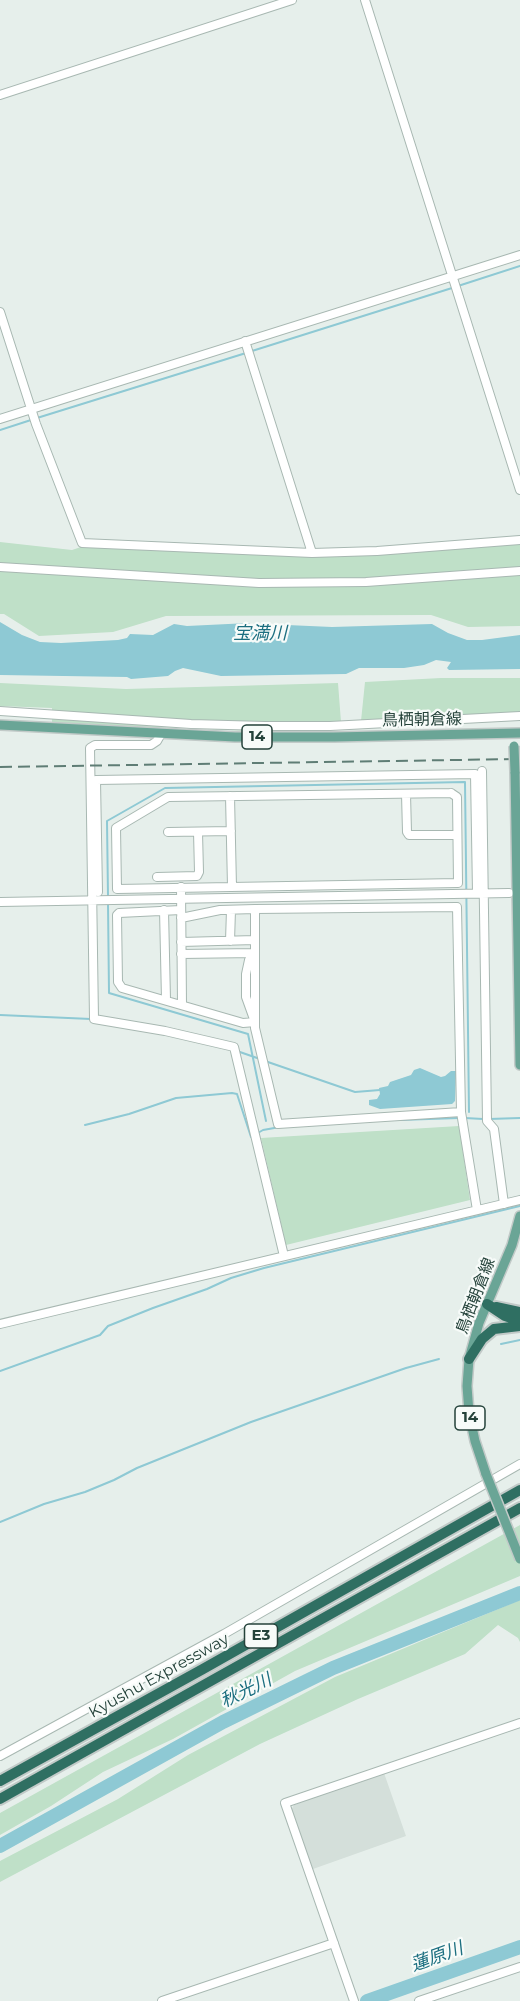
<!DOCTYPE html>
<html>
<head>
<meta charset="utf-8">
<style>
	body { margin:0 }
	canvas { display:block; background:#e6efeb }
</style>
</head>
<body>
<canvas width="520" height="2001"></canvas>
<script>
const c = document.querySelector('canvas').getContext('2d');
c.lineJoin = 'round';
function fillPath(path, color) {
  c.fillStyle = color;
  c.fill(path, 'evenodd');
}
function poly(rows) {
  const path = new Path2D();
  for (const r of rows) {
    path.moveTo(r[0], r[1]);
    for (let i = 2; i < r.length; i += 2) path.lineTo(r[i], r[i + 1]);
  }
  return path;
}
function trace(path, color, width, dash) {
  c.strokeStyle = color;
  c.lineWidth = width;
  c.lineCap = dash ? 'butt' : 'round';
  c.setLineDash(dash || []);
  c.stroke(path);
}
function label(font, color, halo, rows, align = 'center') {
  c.font = font + ' Montserrat,"Noto Sans JP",sans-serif';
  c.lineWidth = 4.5;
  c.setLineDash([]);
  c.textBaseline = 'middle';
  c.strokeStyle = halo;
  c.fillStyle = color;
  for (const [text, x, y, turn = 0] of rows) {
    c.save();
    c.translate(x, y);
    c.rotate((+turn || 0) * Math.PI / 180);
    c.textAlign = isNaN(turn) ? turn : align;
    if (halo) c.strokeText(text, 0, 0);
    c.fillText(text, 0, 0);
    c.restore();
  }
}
const built = poly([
	[384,1773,406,1836,313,1869,291,1810,294,1805]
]);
const green = poly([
	[0,542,72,550,81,547,317,556,377,554,520,544,520,626,468,627,431,615,166,616,113,632,39,636,4,614,0,614],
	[441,678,520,678,520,712,361,721,365,682],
	[0,683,126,689,338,683,341,722,252,731,52,723,52,708,0,706],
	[459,1126,470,1200,286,1245,261,1138],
	[520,1525,520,1576,295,1671,173,1739,103,1772,51,1806,0,1835,0,1813],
	[520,1600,520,1642,518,1638,498,1625,465,1654,358,1699,260,1744,0,1882,0,1861,118,1799,188,1755,335,1677]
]);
const water = poly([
	[0,622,22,635,40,642,61,643,118,640,127,638,130,634,153,635,174,624,187,626,249,623,252,626,275,631,287,625,332,627,432,624,448,633,467,640,482,640,520,635,520,669,449,670,447,668,451,662,436,660,424,665,404,668,359,668,346,674,221,676,183,668,175,671,168,676,131,679,127,677,0,675],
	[420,1068,441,1077,445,1076,451,1071,456,1071,455,1101,452,1104,380,1109,369,1105,369,1100,377,1099,380,1094,379,1088,388,1086,390,1082,411,1075,414,1070]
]);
const stream = poly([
	[458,286,520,266],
	[252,351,452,288],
	[37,418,246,353],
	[0,430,31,420],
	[108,897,107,821,165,788,465,782,469,1112],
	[108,903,109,993,248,1034,266,1121],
	[0,1015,91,1019],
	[237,1051,260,1059],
	[265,1061,355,1092,380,1090],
	[465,1118,483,1119],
	[489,1119,520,1118],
	[399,1120,459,1118],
	[85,1125,129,1114,176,1098,232,1093,237,1094,251,1137,263,1130,280,1127],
	[501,1344,520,1340],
	[0,1371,100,1335,108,1326,153,1308,207,1289,231,1278,264,1268,520,1206],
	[0,1522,44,1504,85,1492,114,1480,137,1468,251,1422,406,1368,439,1359]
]);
const river = poly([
	[0,1846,223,1722,333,1668,520,1593],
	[367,2001,520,1947]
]);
const minor = poly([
	[365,0,520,490],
	[0,95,292,0],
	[0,312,36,424,82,543,312,553,377,551,520,540],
	[245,341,312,553],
	[0,419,520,255],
	[0,567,259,583,366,582,520,571],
	[0,711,191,724,265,726,330,726,520,716],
	[161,734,157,741,151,745,95,745,90,748,94,1019,165,1031,234,1047,284,1256],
	[482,771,487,1121,494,1129,504,1204],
	[451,793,457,797,458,883,117,889,116,828,168,797,451,793],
	[406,794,407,832,409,835,457,835],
	[230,796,232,887],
	[168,832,231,831],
	[157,877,197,876,199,872,198,832],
	[181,887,182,1005],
	[98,892,96,780,475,774,477,893],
	[0,902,509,893],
	[255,909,255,1028,278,1124,461,1112],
	[164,910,166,1000],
	[181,910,119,913,117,915,118,982,122,988,243,1023,255,1022,246,997,246,974,249,960,254,954],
	[181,918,220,910,255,909,457,907,461,1112,477,1210],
	[230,941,231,910],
	[181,942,255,940],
	[181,954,255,953],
	[0,1324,520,1200],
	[0,1756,224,1634,520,1464],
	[162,2001,334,1943],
	[354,2001,285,1803,520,1723],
	[419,2001,520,1967]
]);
const major = poly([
	[0,725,235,737,334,737,520,733],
	[515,772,520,1065],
	[486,1474,475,1441,469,1413,467,1386,469,1359,479,1323,512,1245,520,1216]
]);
const highway = poly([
	[487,1304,505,1316,520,1321],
	[496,1307,520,1312],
	[469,1359,482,1339,494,1329,520,1326],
	[0,1781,203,1669,520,1490],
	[0,1799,520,1508]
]);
const rail = poly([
	[0,767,520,759]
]);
const majorBridge = poly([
	[514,746,515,772],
	[486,1474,520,1559]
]);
const shields = [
	[257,737,30],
	[470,1418,30],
	[261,1636,33]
];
const shieldNames = [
	["14",257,737],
	["14",470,1418],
	["E3",261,1636]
];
const streetNames = [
	["鳥栖朝倉線",422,720,-1],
	["鳥栖朝倉線",476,1296,-69],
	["Kyushu Expressway",159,1676,-29]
];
const waterNames = [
	["宝満川",260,634],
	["秋光川",246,1691,-26],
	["蓮原川",437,1957,-20]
];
fillPath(built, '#d4dfda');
fillPath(green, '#bfe0c8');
fillPath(water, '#8ec9d4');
trace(stream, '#8ec9d4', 2);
trace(river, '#8ec9d4', 14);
trace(minor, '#a8b8b2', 10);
trace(major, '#c2cac8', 12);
trace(highway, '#c2cac8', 14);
trace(minor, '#fff', 8);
trace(major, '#6aa596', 9);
trace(highway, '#2f6f62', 10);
trace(rail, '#5f7d75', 2, [12, 6]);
trace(majorBridge, '#c2cac8', 12, []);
trace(majorBridge, '#6aa596', 9);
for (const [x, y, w] of shields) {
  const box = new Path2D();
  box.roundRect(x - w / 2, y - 12, w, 24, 4.5);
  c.fillStyle = '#f7fbf9';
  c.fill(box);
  trace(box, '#24423a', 1.5);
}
label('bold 15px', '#24423a', null, shieldNames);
label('16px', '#24423a', '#f7fbf9', streetNames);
label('italic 18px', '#1c6f80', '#f7fbf9', waterNames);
</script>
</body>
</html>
